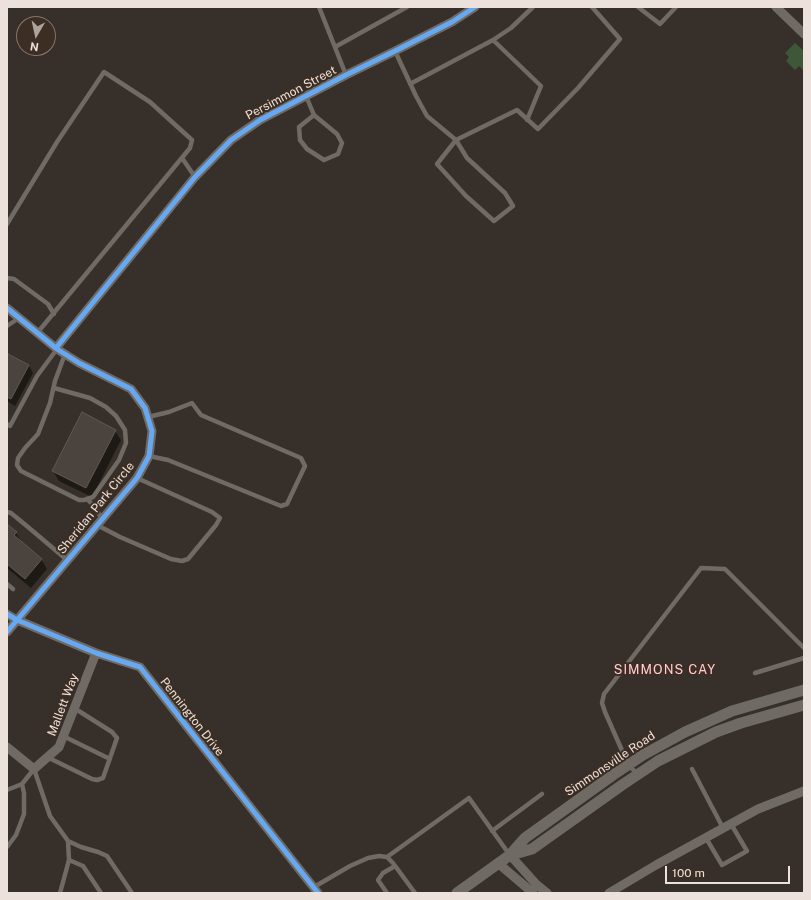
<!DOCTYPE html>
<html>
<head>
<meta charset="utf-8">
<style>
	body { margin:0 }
	#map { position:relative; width:811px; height:900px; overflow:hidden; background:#372f29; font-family:"Public Sans",sans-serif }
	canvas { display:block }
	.frame { position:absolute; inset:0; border:8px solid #ece2db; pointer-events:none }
	.north { position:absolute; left:16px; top:16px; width:40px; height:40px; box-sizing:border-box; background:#3d2e23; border:1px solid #83766d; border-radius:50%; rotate:189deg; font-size:11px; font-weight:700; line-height:16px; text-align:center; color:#ece2db }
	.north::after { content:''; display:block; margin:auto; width:14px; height:18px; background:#ada39d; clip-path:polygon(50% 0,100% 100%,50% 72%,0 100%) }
	.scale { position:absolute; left:665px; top:866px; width:125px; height:18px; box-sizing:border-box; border:2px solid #ece2db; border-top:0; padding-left:5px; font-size:12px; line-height:14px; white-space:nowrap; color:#ece2db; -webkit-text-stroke:3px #3d2e23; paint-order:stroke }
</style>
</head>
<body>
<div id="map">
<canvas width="811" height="900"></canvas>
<div class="frame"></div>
<div class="north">N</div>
<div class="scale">100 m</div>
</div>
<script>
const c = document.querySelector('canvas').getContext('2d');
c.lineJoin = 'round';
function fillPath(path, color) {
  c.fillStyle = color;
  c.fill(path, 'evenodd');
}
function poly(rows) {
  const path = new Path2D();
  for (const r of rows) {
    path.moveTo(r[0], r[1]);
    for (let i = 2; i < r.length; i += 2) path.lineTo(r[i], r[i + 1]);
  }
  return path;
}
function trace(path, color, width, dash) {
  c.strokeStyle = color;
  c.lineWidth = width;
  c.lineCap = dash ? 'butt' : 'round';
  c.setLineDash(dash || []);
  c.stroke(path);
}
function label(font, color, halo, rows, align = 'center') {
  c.font = font + ' "Public Sans",sans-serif';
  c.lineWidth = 4;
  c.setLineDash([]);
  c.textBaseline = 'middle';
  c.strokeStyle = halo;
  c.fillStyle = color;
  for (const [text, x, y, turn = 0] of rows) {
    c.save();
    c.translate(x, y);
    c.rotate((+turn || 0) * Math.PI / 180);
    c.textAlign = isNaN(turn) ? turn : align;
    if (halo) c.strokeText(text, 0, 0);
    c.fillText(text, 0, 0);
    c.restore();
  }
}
const green = poly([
	[795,43,804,51,804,69,803,70,799,66,795,70,786,61,789,57,785,53]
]);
const shadow = poly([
	[9,355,29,366,33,373,15,406,7,401,7,359],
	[115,431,121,440,92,497,59,481,53,471],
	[7,525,16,533,22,542,41,559,47,569,31,588,7,568]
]);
const building = poly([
	[8,354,29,365,11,399,7,397,7,357,8,354],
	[82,412,116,430,86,488,52,471,82,412],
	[7,524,17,532,14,535,42,559,25,579,7,564,7,524]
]);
const service = poly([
	[319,7,346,75],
	[638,7,660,24,676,7],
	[493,40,541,86,527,120],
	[335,47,407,7],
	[395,51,416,96,427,116,456,140,467,158,505,193,513,206,494,221,466,196,437,164,456,140,517,110,538,129,578,88,620,39,592,7],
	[410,84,493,40,511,28,533,7],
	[306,96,314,115,337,134,342,143,338,154,324,160,307,149,300,140,299,127,314,115],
	[182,158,195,177],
	[7,224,57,142,104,72,150,102,192,140,190,148,38,332],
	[7,278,14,279,48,304,54,314],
	[7,326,19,318],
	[54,388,90,398,106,407,116,416,125,430,126,443,119,460,93,497,84,500,79,500,21,471,17,465,18,458,25,448,38,434,50,403,55,381,65,354],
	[148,417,169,412,192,403,201,415,301,458,305,466,287,504,281,506,168,460,149,456],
	[7,424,10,426,37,376,57,349],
	[87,499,94,506,102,519],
	[7,512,11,513,28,527,67,560],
	[97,525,120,537,171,559,182,561,188,559,216,525,220,518,212,512,137,478],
	[7,584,13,589],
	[755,673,804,658],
	[63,736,110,759],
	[47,757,92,779,97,780,103,778,117,738,112,732,74,708],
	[34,769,50,816,68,841,69,860,83,866,101,893],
	[692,769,723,828],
	[637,774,628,764,605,712,602,703,604,694,701,568,725,569,804,648],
	[7,790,22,784,34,769],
	[492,831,542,794],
	[706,838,722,865,747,851,731,824],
	[68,841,81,847,98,852,107,856,132,893],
	[7,847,16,835,24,814,24,793,22,784],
	[387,857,469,798,509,854],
	[314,887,350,866,368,858,379,856,387,857,393,863,415,893],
	[60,893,69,860],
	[387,893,378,880,383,873,395,866]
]);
const minor = poly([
	[776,7,804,34],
	[7,308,57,349,79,363,131,389,145,408,152,431,149,456,137,478,7,632],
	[56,348,195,177,231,140,260,120,346,75,395,51,452,22,475,7],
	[7,614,17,620,96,653,140,667,318,893],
	[7,747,34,769,59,747,96,653],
	[510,855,536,884,547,893],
	[499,864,533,893],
	[609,893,656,865,758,809,804,791]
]);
const tertiary = poly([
	[511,855,532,849,622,785,658,761,716,732,741,723,804,705],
	[457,893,510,855,525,838,613,775,643,755,685,732,732,711,804,690]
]);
const cycleway = poly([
	[7,308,57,349,79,363,131,389,145,408,152,431,149,456,137,478,7,632],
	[56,348,195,177,231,140,260,120,346,75,395,51,452,22,475,7],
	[7,614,17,620,96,653,140,667,318,893]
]);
const streetNames = [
	["Persimmon Street",291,93,-28],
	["Sheridan Park Circle",96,508,-51],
	["Mallett Way",63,705,-69],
	["Pennington Drive",192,717,52],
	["Simmonsville Road",610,764,-34]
];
const neighbourhoodNames = [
	["SIMMONS CAY",665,670]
];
fillPath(green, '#3d5838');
fillPath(shadow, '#0007');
fillPath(building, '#4a433e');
trace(building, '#5f5853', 1);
trace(service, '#706a64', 4.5);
trace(minor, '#706a64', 9);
trace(tertiary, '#706a64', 11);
trace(cycleway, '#66a8f1', 5);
label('12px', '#ece2db', '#3d2e23', streetNames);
c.letterSpacing = '1px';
label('13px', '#ffcbd4', '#3d2e23', neighbourhoodNames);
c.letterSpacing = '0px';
</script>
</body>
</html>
